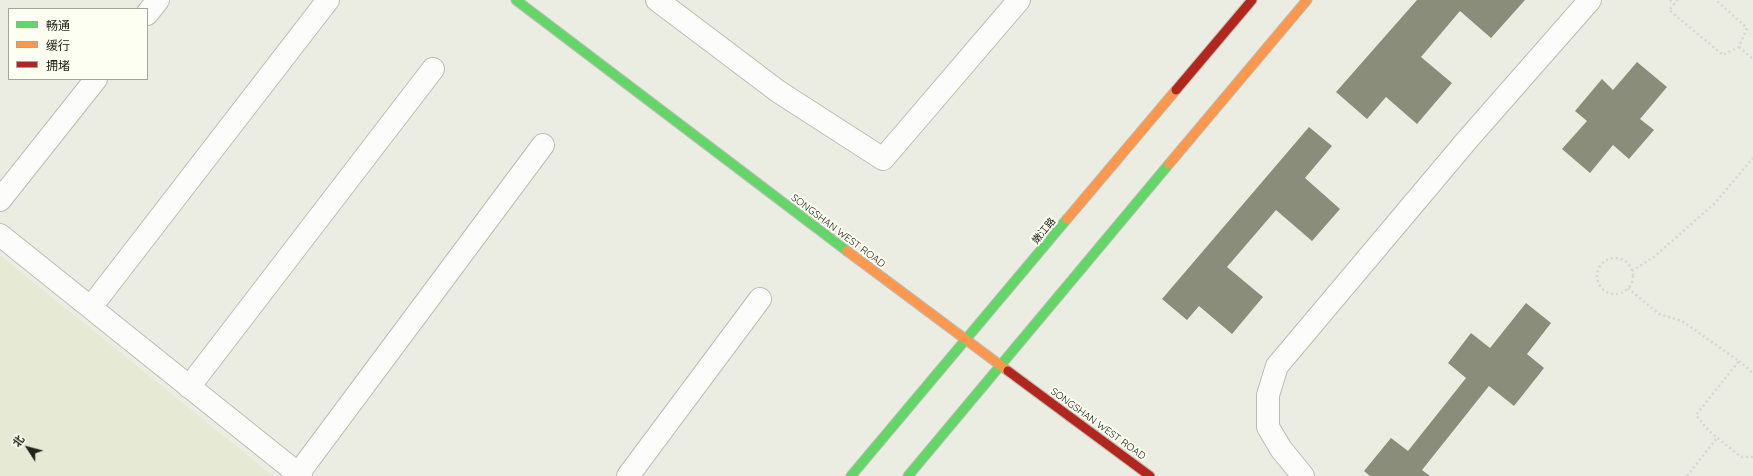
<!DOCTYPE html>
<html>
<head>
<meta charset="utf-8">
<style>
	body { margin:0 }
	#map { position:relative; width:1753px; height:476px; overflow:hidden; background:#ebede2; font-family:Quicksand,"Noto Sans SC",sans-serif }
	canvas { display:block }
	.legend { position:absolute; left:8px; top:8px; width:140px; height:72px; box-sizing:border-box; background:#fcfff1; border:1px solid #a4a79b; margin:0; padding:5px 7px; list-style:none; font-size:12px; color:#21221a }
	.legend li { display:flex; align-items:center; gap:8px; height:20px }
	.legend b { width:20px; border:1px solid #a4a79b }
	.north { position:absolute; left:8px; top:428px; width:40px; height:40px; -webkit-text-stroke:3px #fcfff1; paint-order:stroke; rotate:306deg; font-size:11px; font-weight:700; line-height:16px; text-align:center; color:#21221a }
	.north::after { content:''; display:block; margin:auto; width:14px; height:18px; background:#21221a; clip-path:polygon(50% 0,100% 100%,50% 72%,0 100%) }
</style>
</head>
<body>
<div id="map">
<canvas width="1753" height="476"></canvas>
<ul class="legend">
<li><b style="height:5px;background:#63d668"></b>畅通</li>
<li><b style="height:5px;background:#ff974d"></b>缓行</li>
<li><b style="height:5px;background:#b3261e"></b>拥堵</li>
</ul>
<div class="north">北</div>
</div>
<script>
const c = document.querySelector('canvas').getContext('2d');
c.lineJoin = 'round';
function fillPath(path, color) {
  c.fillStyle = color;
  c.fill(path, 'evenodd');
}
function poly(rows) {
  const path = new Path2D();
  for (const r of rows) {
    if (r.length === 3) {
      path.moveTo(r[0] + r[2], r[1]);
      path.arc(r[0], r[1], r[2], 0, 2 * Math.PI);
      continue;
    }
    path.moveTo(r[0], r[1]);
    for (let i = 2; i < r.length; i += 2) path.lineTo(r[i], r[i + 1]);
  }
  return path;
}
function trace(path, color, width, dash) {
  c.strokeStyle = color;
  c.lineWidth = width;
  c.lineCap = dash ? 'butt' : 'round';
  c.setLineDash(dash || []);
  c.stroke(path);
}
function label(font, color, halo, rows, align = 'center') {
  c.font = font + ' Quicksand,"Noto Sans SC",sans-serif';
  c.lineWidth = 4;
  c.setLineDash([]);
  c.textBaseline = 'middle';
  c.strokeStyle = halo;
  c.fillStyle = color;
  for (const [text, x, y, turn = 0] of rows) {
    c.save();
    c.translate(x, y);
    c.rotate((+turn || 0) * Math.PI / 180);
    c.textAlign = isNaN(turn) ? turn : align;
    if (halo) c.strokeText(text, 0, 0);
    c.fillText(text, 0, 0);
    c.restore();
  }
}
const built = poly([
	[0,255,273,476,0,476]
]);
const building = poly([
	[1417,0,1525,0,1491,38,1460,11,1421,57,1452,83,1417,124,1386,97,1367,119,1336,92],
	[1637,62,1667,87,1640,119,1654,130,1629,159,1613,145,1590,173,1562,149,1587,121,1575,111,1602,79,1613,90],
	[1309,127,1332,146,1305,178,1340,209,1312,241,1276,210,1227,267,1263,297,1232,334,1199,306,1187,320,1162,299],
	[1526,303,1551,323,1527,354,1544,368,1514,406,1489,386,1422,470,1430,476,1370,476,1364,471,1391,438,1408,451,1466,378,1448,363,1471,333,1490,348]
]);
const path = poly([
	[1670,0,1675,4],
	[1678,0,1669,10,1723,55,1739,47,1747,28,1716,0],
	[1739,47,1753,59],
	[1615,276,18],
	[1632,271,1654,257,1715,203,1753,158],
	[1628,288,1659,314,1682,321,1739,361,1696,415,1709,431,1741,457,1753,457],
	[1739,361,1753,373],
	[1687,476,1717,438]
]);
const street = poly([
	[657,0,779,92,883,159,1019,0],
	[147,14,158,0],
	[0,200,96,79],
	[0,235,301,476],
	[91,307,328,0],
	[189,387,433,69],
	[298,474,543,145],
	[628,476,760,299],
	[1303,476,1281,449,1268,427,1268,395,1277,366,1468,139,1590,0]
]);
const fast = poly([
	[516,0,847,251],
	[851,476,1067,219],
	[908,476,1169,164]
]);
const slow = poly([
	[1169,164,1307,0],
	[1067,219,1176,90],
	[847,251,1008,371]
]);
const jam = poly([
	[1176,90,1252,0],
	[1008,371,1150,476]
]);
const streetNames = [
	["SONGSHAN WEST ROAD",838,231,37],
	["嫩江路",1044,231,-50],
	["SONGSHAN WEST ROAD",1098,424,36]
];
fillPath(built, '#e6ead5');
fillPath(building, '#8a8d7a');
trace(street, '#bbbcb4', 24);
trace(fast, '#bbbcb4', 11);
trace(slow, '#bbbcb4', 11);
trace(jam, '#bbbcb4', 11);
trace(path, '#d6d6d3', 2.5, [2, 3]);
trace(street, '#fcfcfb', 22);
trace(fast, '#63d668', 9);
trace(slow, '#ff974d', 9);
trace(jam, '#b3261e', 9);
label('10px', '#21221a', '#fcfff1', streetNames);
</script>
</body>
</html>
